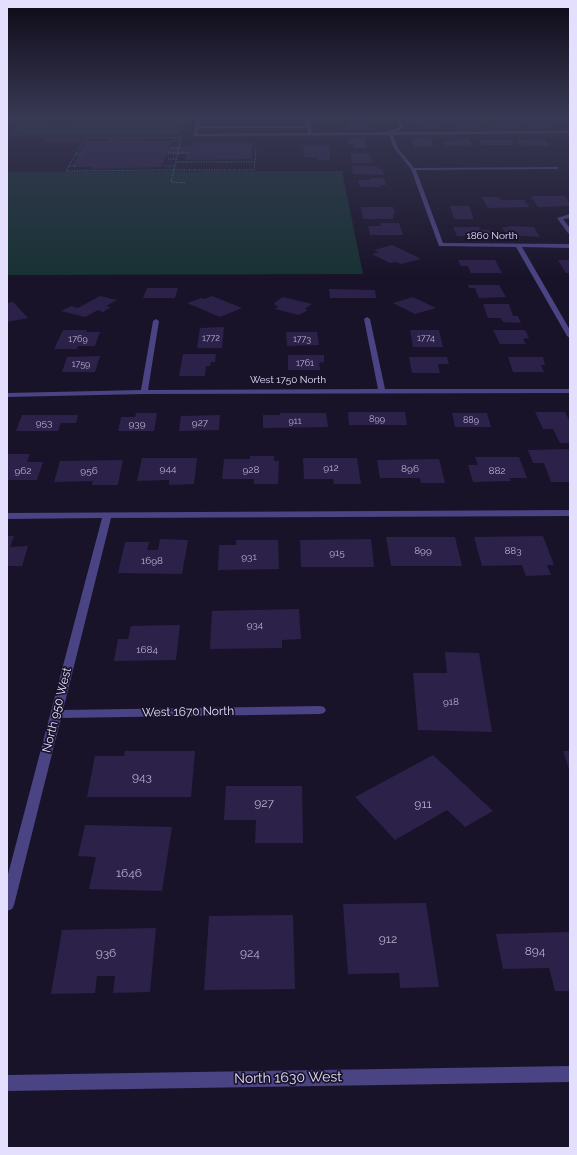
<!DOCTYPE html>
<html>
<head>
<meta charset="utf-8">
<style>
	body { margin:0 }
	#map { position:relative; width:577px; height:1155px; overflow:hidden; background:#191329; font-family:Raleway,sans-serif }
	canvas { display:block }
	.frame { position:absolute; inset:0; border:8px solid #e4dffc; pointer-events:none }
</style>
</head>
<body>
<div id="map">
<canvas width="577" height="1155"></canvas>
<div class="frame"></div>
</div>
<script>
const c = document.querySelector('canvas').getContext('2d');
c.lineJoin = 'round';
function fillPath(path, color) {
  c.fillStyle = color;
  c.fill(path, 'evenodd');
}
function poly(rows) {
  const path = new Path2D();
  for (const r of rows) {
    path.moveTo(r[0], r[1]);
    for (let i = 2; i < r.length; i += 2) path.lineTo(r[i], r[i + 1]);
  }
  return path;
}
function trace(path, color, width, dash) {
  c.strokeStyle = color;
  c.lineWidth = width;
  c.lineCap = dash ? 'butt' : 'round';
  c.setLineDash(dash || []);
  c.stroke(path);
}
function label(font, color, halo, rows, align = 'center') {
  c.font = font + ' Raleway,sans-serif';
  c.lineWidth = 3.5;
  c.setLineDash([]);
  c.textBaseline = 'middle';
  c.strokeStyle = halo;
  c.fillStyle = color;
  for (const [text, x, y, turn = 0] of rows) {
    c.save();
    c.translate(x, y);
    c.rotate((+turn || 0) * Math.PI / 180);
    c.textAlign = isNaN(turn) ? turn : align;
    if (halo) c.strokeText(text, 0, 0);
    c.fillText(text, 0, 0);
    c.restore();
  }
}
const green = poly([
	[22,118,40,118,54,127,126,118,186,118,180,134,9,135],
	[342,171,363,274,7,275,7,172]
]);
const building = poly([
	[347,122,362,122,363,124,368,124,369,128,348,128],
	[416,122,441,122,443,127,418,127],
	[450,123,478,123,480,127,452,127],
	[489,123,517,123,520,127,491,127],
	[528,123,560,123,563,126,531,127],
	[47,138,81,138,79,142,44,142],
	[348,138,365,138,367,148,354,148,353,144,349,144],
	[411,138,430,138,434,146,415,148],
	[107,139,171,141,169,147,193,146,191,143,252,143,252,159,185,160,187,154,166,155,162,167,93,169,93,167,72,167,86,141,106,141],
	[457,139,469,139,473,146,446,146,443,141,458,141],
	[478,139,511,140,514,145,482,145],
	[530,139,543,139,549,146,521,146,517,140,531,140],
	[303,146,329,146,330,160,317,160,317,157,304,157],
	[350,153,369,153,372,163,352,163],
	[352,166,377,166,378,169,382,169,384,175,353,174],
	[370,178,384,178,386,185,380,185,381,187,360,187,358,180,370,180],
	[531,196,565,196,570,203,570,206,538,207],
	[482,197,499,197,501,200,524,200,529,207,488,208],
	[450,206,469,206,474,219,454,219],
	[361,207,393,207,395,214,393,214,393,219,363,219],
	[380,223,399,223,403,235,370,235,368,226,381,226],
	[508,226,534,227,540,237,506,235,502,227,509,227],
	[453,227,479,227,481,230,489,230,492,236,457,236],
	[392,245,409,253,421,259,401,264,396,262,390,263,372,254,379,252,374,250],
	[458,260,495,260,502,273,471,273,468,266,461,266],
	[558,260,570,260,570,273,566,273],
	[468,285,499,285,506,297,479,298,475,288,469,288],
	[147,288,178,288,175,298,143,298],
	[329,289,375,290,376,298,330,298],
	[100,296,117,300,106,306,111,307,103,312,98,310,85,317,61,311,71,306,78,308],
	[212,296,242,308,220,317,187,303,201,298,204,299],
	[283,297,312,304,305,309,308,310,299,315,275,309,279,306,276,306,274,303],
	[413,297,436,308,415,314,393,303],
	[13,302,28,318,7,322,7,303],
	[483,304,509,304,513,316,518,316,521,323,503,322,501,318,488,318],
	[224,327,222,348,197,348,200,328],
	[63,330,87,330,86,332,100,332,95,346,78,346,77,349,54,349],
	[410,330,439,330,443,347,413,347],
	[493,330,525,330,529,338,523,339,526,344,500,344],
	[286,332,317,332,319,345,287,346],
	[183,354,216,354,215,362,211,362,210,366,206,366,205,376,179,376],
	[288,355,324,355,324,362,319,363,320,370,288,370],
	[100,356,95,372,62,372,67,357],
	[409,357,447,357,449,364,438,364,440,373,412,373],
	[508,357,543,357,545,365,541,365,544,372,513,372],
	[348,412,405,412,407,425,349,425],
	[535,412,565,412,570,422,570,443,560,443,553,429,543,429],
	[136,413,157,413,154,431,118,431,121,417,135,417],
	[280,413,326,413,328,427,263,428,263,415,280,415],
	[452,413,487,413,491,427,455,427],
	[22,415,78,415,76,423,61,423,58,431,16,431],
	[220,415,219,430,179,431,181,416],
	[570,449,570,482,551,482,544,463,533,463,528,450],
	[8,454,30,454,27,462,43,462,37,480,7,480],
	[250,456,274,456,274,461,279,461,278,484,254,484,254,479,222,479,224,459,250,459],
	[475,457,519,457,527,478,509,478,511,481,473,482,468,465,478,465],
	[142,458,197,458,194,484,169,485,169,480,137,481],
	[303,458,357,458,361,484,334,484,333,479,304,479],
	[439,459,445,483,421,483,420,478,380,478,377,460],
	[123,460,118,485,92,485,93,481,54,482,60,461],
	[7,536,14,536,10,547,28,546,22,566,7,566],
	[543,536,554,565,547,565,551,575,526,576,522,565,482,566,474,537],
	[386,537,455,537,462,566,391,566],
	[160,539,188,540,182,574,118,573,125,542,149,542,147,550,158,550],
	[371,539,374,567,301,567,300,540],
	[236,540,278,540,279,569,218,570,219,545,236,545],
	[299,609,301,639,282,640,282,648,210,649,212,611],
	[180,625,176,660,114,661,118,639,128,639,131,626],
	[445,652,479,653,492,732,418,730,413,673,447,673],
	[125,751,195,751,191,797,87,797,95,756,124,756],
	[563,751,570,751,570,772],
	[433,755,493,811,465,827,447,810,395,840,355,797],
	[226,786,302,786,303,843,255,843,256,820,224,820],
	[85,825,172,827,162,891,89,889,96,857,78,856],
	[426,903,439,987,400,988,399,973,348,974,343,904],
	[293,915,295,989,204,990,209,916],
	[156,928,150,992,113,993,115,976,97,976,95,993,51,994,62,930],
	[570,932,570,991,555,991,549,968,503,969,496,934]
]);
const path = poly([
	[85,138,181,138,174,170,66,171,85,138],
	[172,141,180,141],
	[171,148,179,148],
	[168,153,189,153],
	[76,154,82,154],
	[168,159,176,159],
	[176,162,254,162],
	[69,166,75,166],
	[165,166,175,166],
	[174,170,254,170,256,149],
	[174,170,171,182,186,183]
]);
const minor = poly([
	[197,118,309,118,312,133,388,132,400,127,396,118,400,118,404,128,395,132,570,131,570,133,393,135,398,148,414,168,559,167,557,169,416,170,443,243,570,244,570,248,522,247,570,330,570,338,567,336,516,247,439,246,411,169,394,148,389,135,195,136,193,135,197,118],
	[305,119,306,126,199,126,201,120,305,119],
	[199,128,307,128,308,133,197,134,199,128],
	[570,214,570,218,563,219,570,228,570,234,568,233,557,218,570,214],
	[367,317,370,319,385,389,570,389,570,393,144,394,7,397,7,393,141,390,153,321,156,319,159,321,148,390,378,389,364,319,367,317],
	[570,510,570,516,111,518,63,710,320,706,324,707,326,710,324,713,320,714,61,718,14,905,12,909,7,911,7,878,102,518,7,519,7,513,570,510],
	[570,1066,570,1082,7,1091,7,1075,570,1066]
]);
const farNumbernames = [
	["1772",211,338],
	["1774",426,338],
	["1769",78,339],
	["1773",302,339],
	["1761",305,363],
	["1759",81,364],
	["899",377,419],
	["889",471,420],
	["911",295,421]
];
const farStreetnames = [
	["1860 North",492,236],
	["West 1750 North",288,380]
];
const numberNames = [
	["953",44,423],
	["927",200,423],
	["939",137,424],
	["912",331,468],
	["944",168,469],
	["896",410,469],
	["928",251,470],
	["962",23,471],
	["956",89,471],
	["882",497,471],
	["899",423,551],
	["883",513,551],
	["915",337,553],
	["931",249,557],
	["1698",152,561],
	["934",255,625],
	["1684",147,650],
	["918",451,702]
];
const streetNames = [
	["North 950 West",57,710,-76],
	["West 1670 North",188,712,-1]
];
const nearNumbernames = [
	["943",142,777],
	["927",264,803],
	["911",423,804],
	["1646",129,873],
	["912",388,939],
	["894",535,951],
	["936",106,953],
	["924",250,953]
];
const nearStreetnames = [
	["North 1630 West",288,1078,-1]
];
fillPath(green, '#173233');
fillPath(building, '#2c2149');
trace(path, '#3cb0b3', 1, [1, 1.5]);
fillPath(minor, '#4a4384');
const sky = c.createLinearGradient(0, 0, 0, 280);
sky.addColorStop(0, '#0e0a17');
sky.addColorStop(0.42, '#383954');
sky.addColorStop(1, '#38395400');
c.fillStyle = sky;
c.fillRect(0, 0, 577, 280);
label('9px', '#b6b0cf', null, farNumbernames);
label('10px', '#e4dffc', '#191329', farStreetnames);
label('10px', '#b6b0cf', null, numberNames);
label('12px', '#e4dffc', '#191329', streetNames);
label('12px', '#b6b0cf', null, nearNumbernames);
label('14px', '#e4dffc', '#191329', nearStreetnames);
</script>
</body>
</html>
